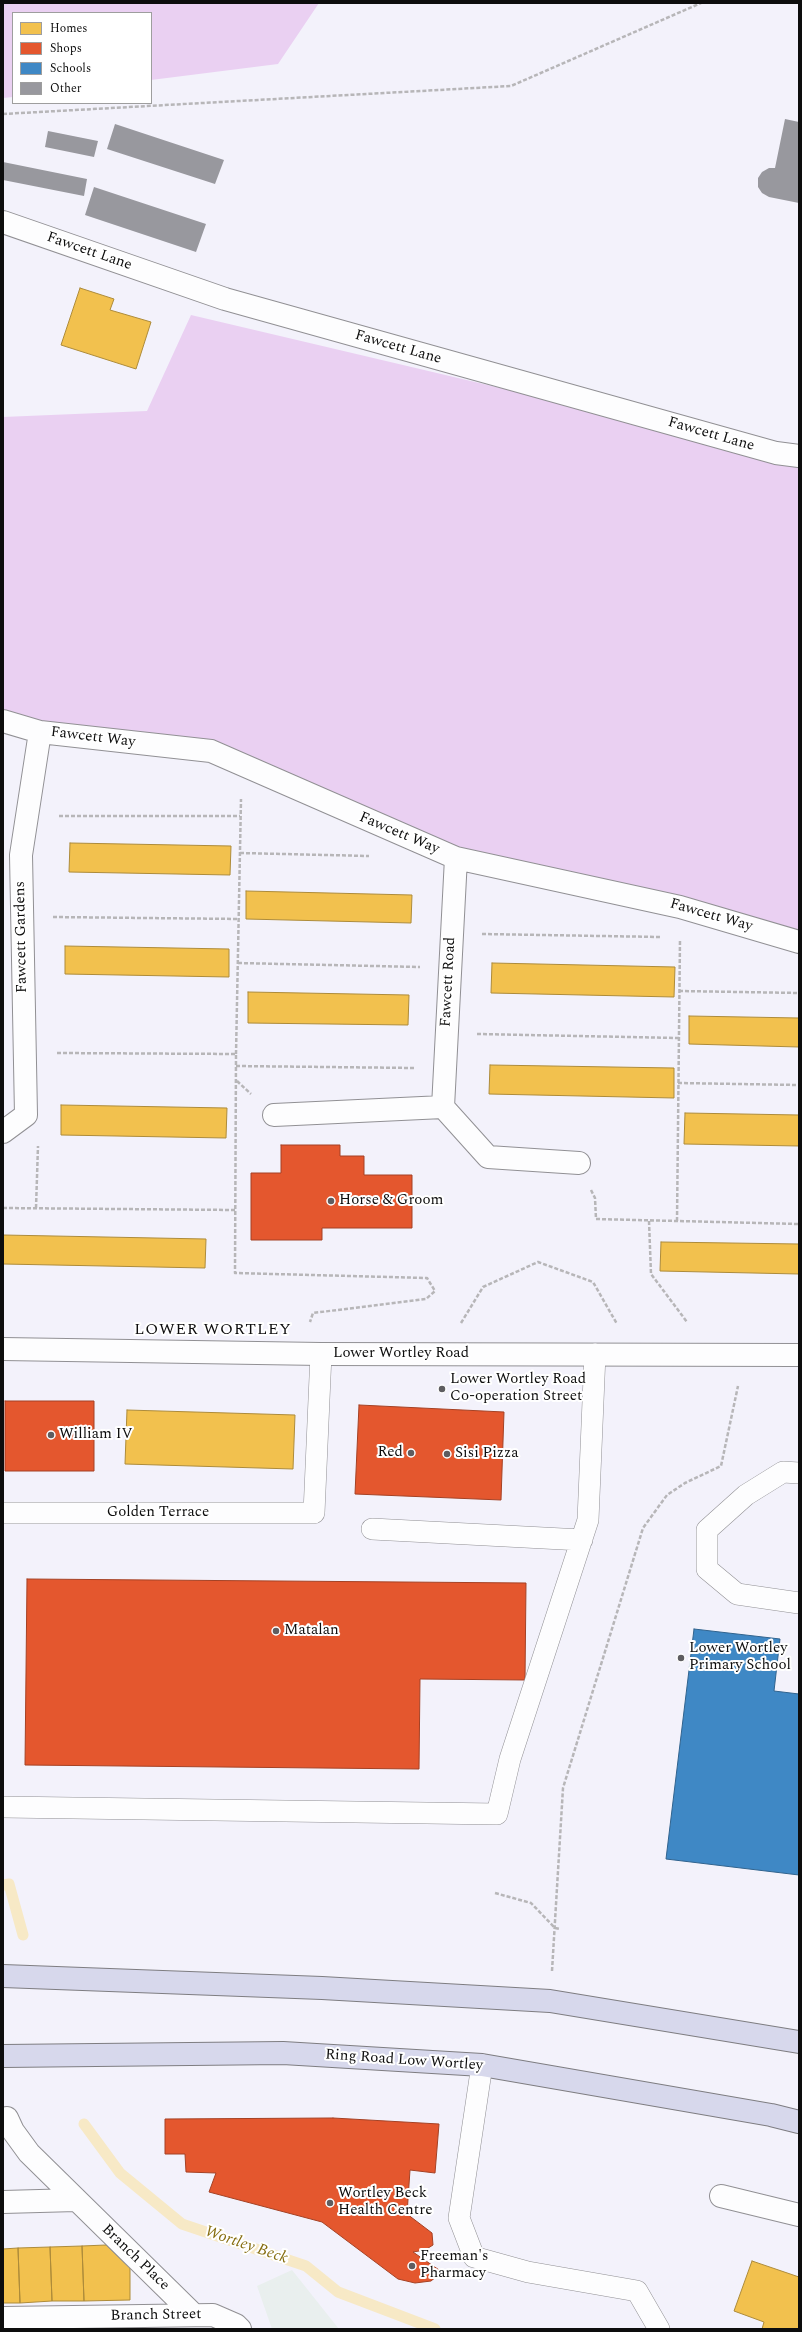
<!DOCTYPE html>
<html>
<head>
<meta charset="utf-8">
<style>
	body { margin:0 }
	#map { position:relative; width:802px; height:2332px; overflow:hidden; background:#f3f2fb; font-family:Spectral,serif }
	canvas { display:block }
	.frame { position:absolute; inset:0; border:4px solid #0d0d0d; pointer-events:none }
	.legend { position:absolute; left:12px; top:12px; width:140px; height:92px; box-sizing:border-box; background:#fff; border:1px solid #9e9e9e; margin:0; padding:5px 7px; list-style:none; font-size:12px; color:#0d0d0d }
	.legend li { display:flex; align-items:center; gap:8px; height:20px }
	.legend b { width:20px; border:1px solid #9e9e9e }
</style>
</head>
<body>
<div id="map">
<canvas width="802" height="2332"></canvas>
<div class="frame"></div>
<ul class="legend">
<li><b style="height:11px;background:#f2c14e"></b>Homes</li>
<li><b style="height:11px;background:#e4572e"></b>Shops</li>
<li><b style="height:11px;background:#3f88c5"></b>Schools</li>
<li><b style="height:11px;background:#98989e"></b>Other</li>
</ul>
</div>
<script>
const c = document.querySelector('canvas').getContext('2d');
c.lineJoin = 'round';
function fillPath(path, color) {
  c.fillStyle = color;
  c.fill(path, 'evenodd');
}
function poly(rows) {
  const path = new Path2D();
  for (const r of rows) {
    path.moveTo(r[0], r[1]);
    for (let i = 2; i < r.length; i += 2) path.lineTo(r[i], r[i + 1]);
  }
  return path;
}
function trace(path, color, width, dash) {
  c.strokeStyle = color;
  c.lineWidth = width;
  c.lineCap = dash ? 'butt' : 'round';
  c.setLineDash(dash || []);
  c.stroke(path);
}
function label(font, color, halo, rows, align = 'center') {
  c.font = font + ' Spectral,serif';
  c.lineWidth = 4;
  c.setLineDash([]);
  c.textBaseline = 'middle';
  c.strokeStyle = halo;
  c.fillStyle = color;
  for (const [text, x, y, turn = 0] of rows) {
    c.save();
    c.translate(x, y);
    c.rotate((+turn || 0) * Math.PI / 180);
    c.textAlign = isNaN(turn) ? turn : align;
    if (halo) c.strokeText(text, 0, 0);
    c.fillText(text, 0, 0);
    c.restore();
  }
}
const industrial = poly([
	[292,2270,339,2329,272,2329,257,2286]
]);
const green = poly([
	[3,3,319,3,278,64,151,80,151,13,13,13,13,97,3,98],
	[191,315,776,453,799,456,799,942,456,858,242,765,3,721,3,417,147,411]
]);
const homes = poly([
	[80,288,114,299,110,310,151,322,136,369,61,345,80,288],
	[70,843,231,846,230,875,69,872,70,843],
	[246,891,412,895,411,923,246,919,246,891],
	[65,946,229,949,229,977,65,974,65,946],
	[492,963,675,967,674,997,491,993,492,963],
	[248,992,409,995,408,1025,248,1023,248,992],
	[689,1016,799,1018,799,1047,689,1044,689,1016],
	[490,1065,674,1068,674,1098,489,1094,490,1065],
	[61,1105,227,1108,226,1138,61,1135,61,1105],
	[685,1113,799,1115,799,1146,684,1144,685,1113],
	[3,1235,206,1239,205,1268,3,1264,3,1235],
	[661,1242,799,1244,799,1274,660,1271,661,1242],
	[127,1410,295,1415,293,1469,125,1464,127,1410],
	[106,2245,130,2268,130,2300,84,2301,82,2246,106,2245],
	[82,2246,84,2301,52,2301,50,2247,82,2246],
	[50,2247,52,2301,20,2303,18,2248,50,2247],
	[18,2248,20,2303,3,2303,3,2249,18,2248],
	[752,2261,799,2277,799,2329,762,2329,764,2322,734,2311,752,2261]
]);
const shops = poly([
	[281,1145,340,1145,340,1156,364,1156,364,1175,412,1175,412,1228,322,1228,322,1240,251,1240,251,1173,281,1173,281,1145],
	[5,1401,94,1401,94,1471,5,1471,5,1401],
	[359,1405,504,1412,501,1500,355,1494,359,1405],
	[27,1579,526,1583,525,1680,420,1679,419,1769,25,1765,27,1579],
	[333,2118,439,2124,435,2173,410,2170,407,2214,432,2233,433,2245,425,2250,413,2252,442,2272,431,2281,415,2283,398,2279,322,2222,209,2192,216,2173,186,2172,185,2154,165,2154,165,2119,333,2118]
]);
const schools = poly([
	[694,1629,780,1639,774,1691,799,1694,799,1875,666,1859,694,1629]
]);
const stream = poly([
	[3,1885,9,1884,23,1935],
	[84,2124,120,2173,182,2224,306,2266,338,2292,435,2329]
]);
const building = poly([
	[785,119,799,122,799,203,769,197,762,193,758,187,758,178,762,172,769,168,775,168],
	[115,124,224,160,215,184,107,149],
	[48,131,98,141,94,157,45,147],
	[3,162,87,179,84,196,3,180],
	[94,187,206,224,196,252,85,215]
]);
const path = poly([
	[3,114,511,86,701,3],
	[59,816,240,816],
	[240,853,369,856],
	[53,917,239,919],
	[482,934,661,937],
	[238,963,420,967],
	[679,991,799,993],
	[477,1034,679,1038],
	[57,1053,236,1054,235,1273,427,1278,435,1291,426,1299,313,1313,310,1322],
	[236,1054,241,799],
	[236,1066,415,1068],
	[237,1081,251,1094],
	[678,1083,799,1085],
	[591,1190,595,1198,596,1219,799,1224],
	[3,1208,235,1210],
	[36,1208,38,1146],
	[649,1221,651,1274,687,1322],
	[677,1221,680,939],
	[461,1323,483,1287,538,1262,593,1282,617,1324],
	[495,1893,531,1903,555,1928,560,1929],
	[552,1971,563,1788,643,1528,667,1495,685,1483,721,1466,738,1386]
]);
const service = poly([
	[799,1473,783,1472,746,1495,707,1530,707,1569,737,1594,799,1603],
	[3,1513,314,1513,321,1354],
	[372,1529,582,1540],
	[3,1807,497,1814,510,1759,588,1520,595,1354],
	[482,2065,459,2218,474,2257,528,2272,637,2291,659,2329]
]);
const minor = poly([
	[3,222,225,299,776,453,799,456],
	[3,721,40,732,211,751,456,858,680,907,799,942],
	[456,858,443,1107,488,1157,579,1163],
	[274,1115,443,1107],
	[3,1132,26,1115,21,855,40,732],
	[7,2118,13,2131,29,2153,194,2315],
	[721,2196,799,2215],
	[3,2202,76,2200],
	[3,2318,213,2315,236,2325,240,2329]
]);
const tertiary = poly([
	[3,1349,321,1354,799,1355]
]);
const trunk = poly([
	[3,1976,322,1988,550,2001,799,2042],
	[3,2056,283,2053,482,2065,771,2115,799,2122]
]);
const markers = [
	[331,1201,4,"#5e5d60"],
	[442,1389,4,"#5e5d60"],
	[51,1435,4,"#5e5d60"],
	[411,1453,4,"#5e5d60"],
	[447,1454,4,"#5e5d60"],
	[276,1631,4,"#5e5d60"],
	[681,1658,4,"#5e5d60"],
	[330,2203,4,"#5e5d60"],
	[412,2266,4,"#5e5d60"]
];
const streetNames = [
	["Fawcett Lane",89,252,19],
	["Fawcett Lane",398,348,16],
	["Fawcett Lane",711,435,16],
	["Fawcett Way",93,738,7],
	["Fawcett Way",399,834,23],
	["Fawcett Way",711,916,16],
	["Fawcett Gardens",22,937,-91],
	["Fawcett Road",449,982,-87],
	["Lower Wortley Road",401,1354],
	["Golden Terrace",158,1513],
	["Ring Road Low Wortley",404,2061,4],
	["Branch Place",135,2258,44],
	["Branch Street",156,2316,-1]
];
const poiNames = [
	["Horse & Groom",339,1201],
	["Lower Wortley Road",450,1380],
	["Co-operation Street",450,1397],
	["William IV",59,1435],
	["Red",403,1453,"right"],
	["Sisi Pizza",455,1454],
	["Matalan",284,1631],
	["Lower Wortley",689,1649],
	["Primary School",689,1666],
	["Wortley Beck",338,2194],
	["Health Centre",338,2211],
	["Freeman's",420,2257],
	["Pharmacy",420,2274]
];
const neighbourhoodNames = [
	["LOWER WORTLEY",213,1331]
];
const waterNames = [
	["Wortley Beck",246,2246,19]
];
fillPath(industrial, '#e9efee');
fillPath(green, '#ead0f2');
fillPath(homes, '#f2c14e');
trace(homes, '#ad8b3a', 1);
fillPath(shops, '#e4572e');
trace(shops, '#a44124', 1);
fillPath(schools, '#3f88c5');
trace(schools, '#30638e', 1);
trace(stream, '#f7e9c6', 11);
fillPath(building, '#98989e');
trace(service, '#919094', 22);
trace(minor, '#919094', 24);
trace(tertiary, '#919094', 24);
trace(trunk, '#7e7d81', 24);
trace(path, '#b7b6b8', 2.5, [4, 2]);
trace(service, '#fdfdfe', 21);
trace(minor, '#fdfdfe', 22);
trace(tertiary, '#fdfdfe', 22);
trace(trunk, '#d7d8ec', 22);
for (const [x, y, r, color] of markers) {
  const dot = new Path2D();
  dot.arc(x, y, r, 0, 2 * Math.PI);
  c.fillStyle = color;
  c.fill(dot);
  trace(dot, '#fff', 1.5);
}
label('15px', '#0d0d0d', '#fff', streetNames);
label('15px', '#0d0d0d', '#fff', poiNames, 'left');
c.letterSpacing = '1px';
label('16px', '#0d0d0d', '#fff', neighbourhoodNames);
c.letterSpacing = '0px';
label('italic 16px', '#876e10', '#fff', waterNames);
</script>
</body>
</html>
